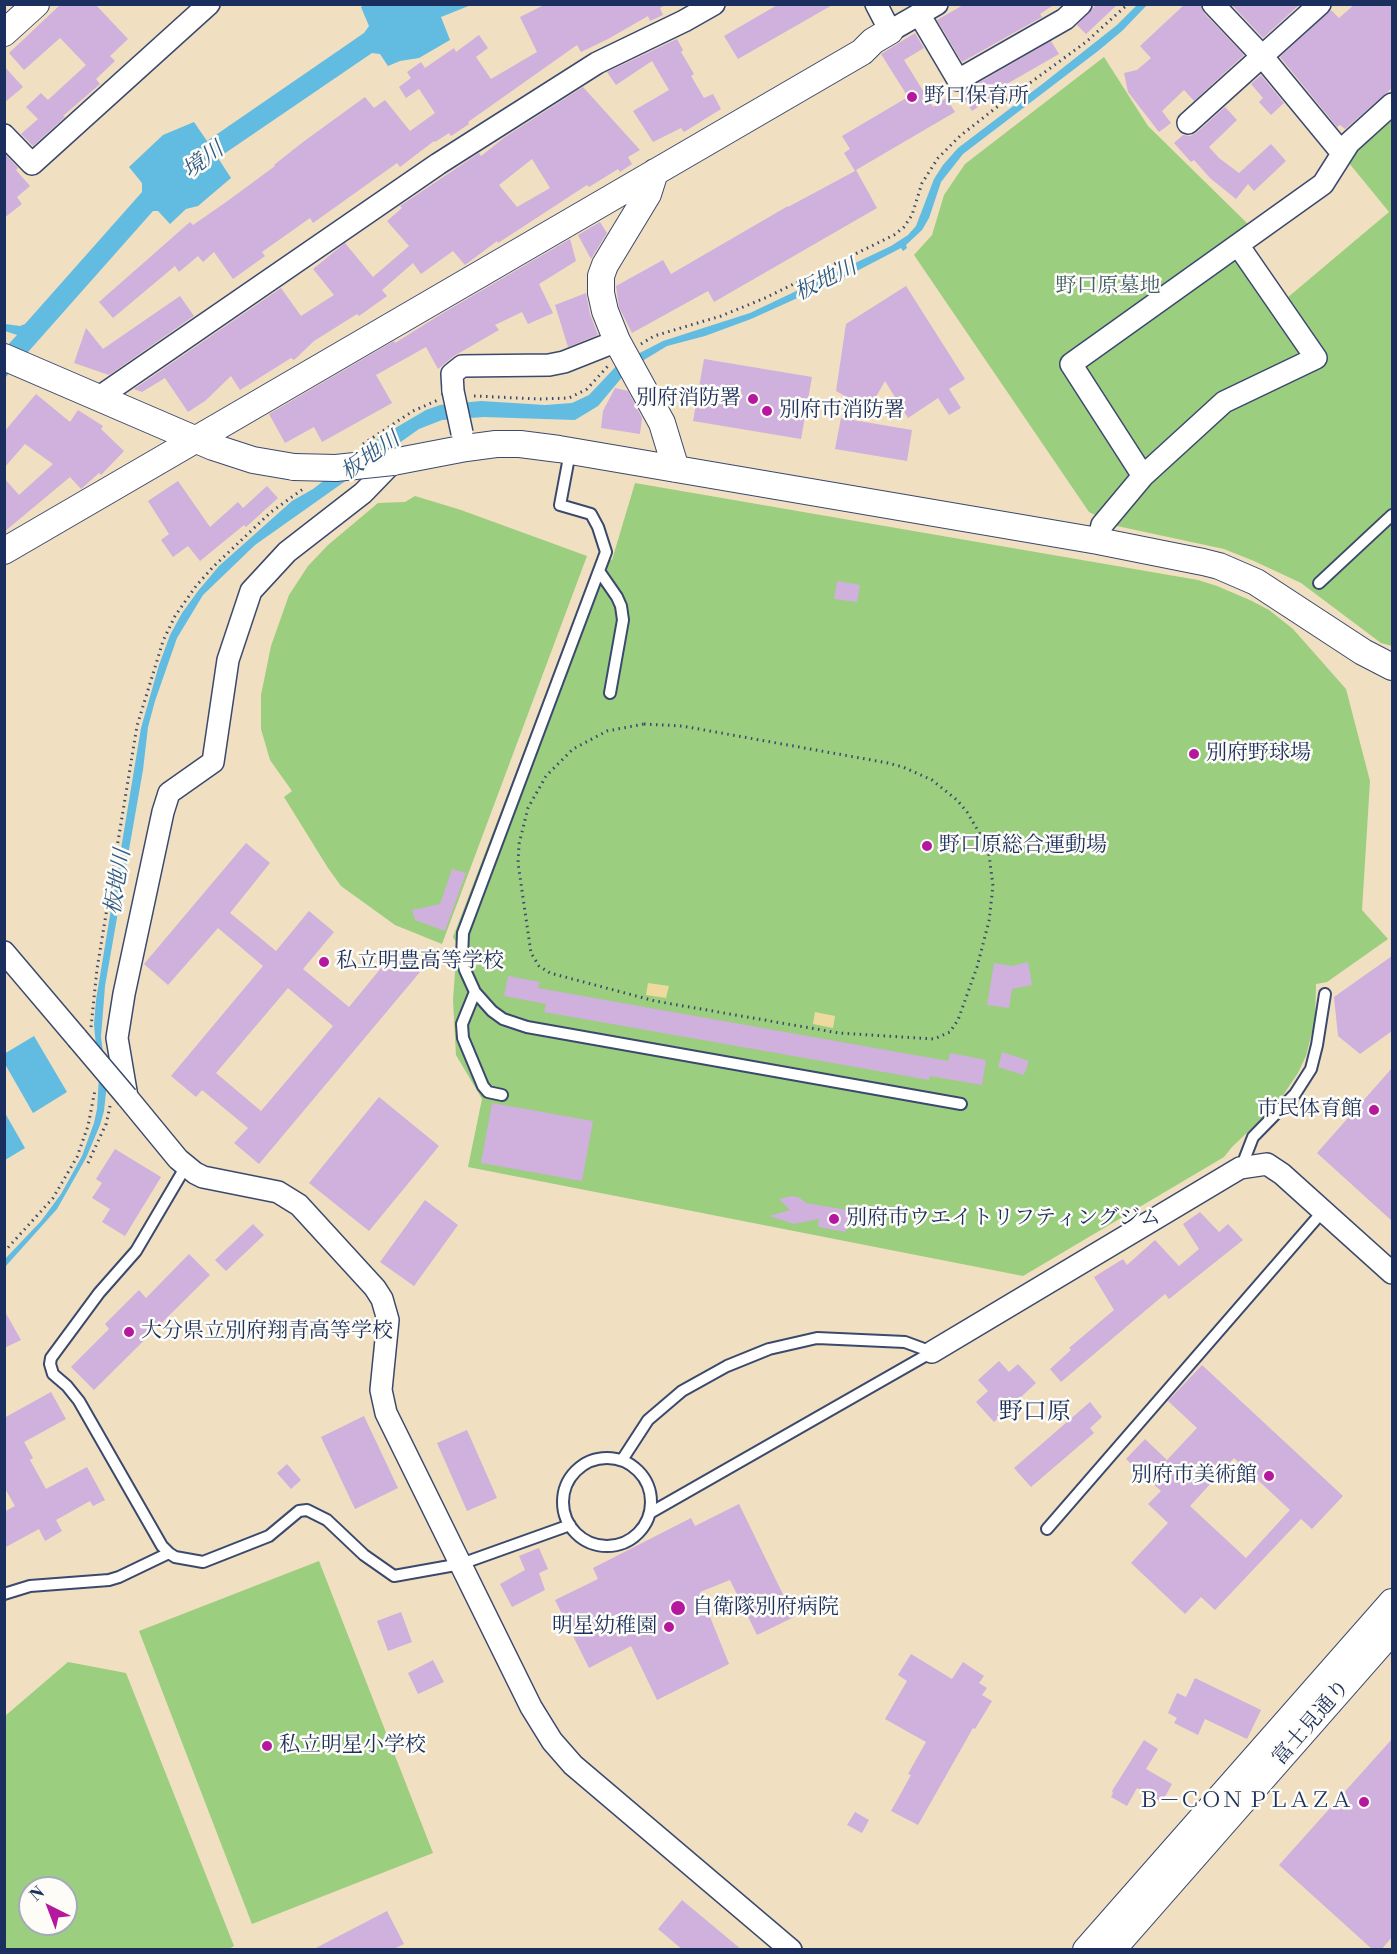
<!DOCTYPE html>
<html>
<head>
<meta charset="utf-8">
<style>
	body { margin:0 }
	#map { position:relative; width:1397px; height:1954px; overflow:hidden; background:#f0dfc0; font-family:"Libre Bodoni",serif }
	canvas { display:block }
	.frame { position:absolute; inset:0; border:6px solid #1b2f5e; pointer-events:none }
	.north { position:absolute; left:18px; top:1876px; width:60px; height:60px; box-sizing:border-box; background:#fdfcf7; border:2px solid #a3aaba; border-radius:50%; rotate:318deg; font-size:16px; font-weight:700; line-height:24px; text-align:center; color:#1b2f5e }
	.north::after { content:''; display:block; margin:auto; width:21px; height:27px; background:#b5179e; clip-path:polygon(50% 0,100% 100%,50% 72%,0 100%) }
</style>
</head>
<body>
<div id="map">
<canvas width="1397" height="1954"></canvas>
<div class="frame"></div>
<div class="north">N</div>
</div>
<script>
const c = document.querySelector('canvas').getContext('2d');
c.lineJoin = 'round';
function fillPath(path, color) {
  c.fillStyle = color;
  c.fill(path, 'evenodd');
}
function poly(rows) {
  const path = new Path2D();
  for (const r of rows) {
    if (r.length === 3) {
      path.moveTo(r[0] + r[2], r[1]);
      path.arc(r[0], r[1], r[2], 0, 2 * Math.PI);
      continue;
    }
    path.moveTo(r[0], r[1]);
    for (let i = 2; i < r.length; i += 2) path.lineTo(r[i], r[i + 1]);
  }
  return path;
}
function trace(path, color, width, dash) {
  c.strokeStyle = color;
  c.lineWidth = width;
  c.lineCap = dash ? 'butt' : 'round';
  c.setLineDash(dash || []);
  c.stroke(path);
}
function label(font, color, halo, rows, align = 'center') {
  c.font = font + ' "Libre Bodoni","Noto Serif JP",serif';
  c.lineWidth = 5;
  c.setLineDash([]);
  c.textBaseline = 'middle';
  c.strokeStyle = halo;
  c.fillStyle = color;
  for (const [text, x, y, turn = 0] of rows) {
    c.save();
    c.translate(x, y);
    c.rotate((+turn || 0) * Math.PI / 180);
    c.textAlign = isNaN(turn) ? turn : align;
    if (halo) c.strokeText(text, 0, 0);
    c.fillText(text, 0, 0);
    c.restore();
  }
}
const green = poly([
	[1104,57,1148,126,1251,227,1244,242,1287,298,1389,212,1349,163,1354,148,1392,113,1392,646,1381,643,1301,583,1254,561,1224,549,1117,526,1089,512,914,255,932,235,944,195,965,164],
	[635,483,1198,580,1217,586,1252,601,1269,610,1293,629,1346,689,1370,781,1362,910,1388,939,1327,982,1316,984,1315,1020,1306,1056,1298,1073,1277,1104,1232,1147,1224,1157,1023,1276,468,1167,482,1099,456,1055,453,1000,457,944,453,937,598,557,612,560],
	[415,496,461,510,587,556,442,944,395,925,341,886,328,868,284,797,292,791,270,760,261,729,261,695,271,646,289,595,308,566,328,545,378,503,405,502],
	[319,1561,433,1853,252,1924,139,1631],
	[68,1662,126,1673,234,1946,227,1950,5,1949,5,1716],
	[30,1888,66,1888,66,1924,30,1924]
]);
const sand = poly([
	[648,983,669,986,666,998,646,995],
	[815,1012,835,1016,833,1028,813,1024]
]);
const water = poly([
	[364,5,471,5,441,17,450,40,419,58,400,61,388,66,380,54,372,53,218,158,231,178,198,206,186,209,170,224,158,211,153,211,5,378,5,348,17,335,5,331,5,324,20,326,25,324,142,192,142,183,129,167,163,135,194,122,207,141,364,33,369,26,361,7],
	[1137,5,1147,5,1122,31,1098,51,963,154,941,182,929,218,922,230,906,245,907,248,903,251,901,248,853,273,751,319,705,336,667,346,629,369,598,406,575,420,484,417,442,420,419,429,255,545,203,595,177,638,155,701,148,727,143,770,105,986,101,1037,107,1083,104,1111,100,1125,86,1158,57,1209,5,1267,5,1259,41,1221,61,1194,82,1156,94,1123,97,1109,99,1077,94,1025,96,1000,141,728,159,665,170,635,182,613,198,591,219,566,292,501,313,489,380,437,426,410,440,405,481,401,545,405,572,403,589,395,622,360,632,357,663,341,750,313,891,246,908,235,916,226,934,179,943,165,958,148,1045,82,1117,25],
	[34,1036,67,1092,33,1113,5,1064,4,1054],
	[5,1113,25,1148,5,1160,4,1160]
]);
const building = poly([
	[61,4,95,4,128,39,110,56,115,61,96,79,100,84,63,116,65,117,33,146,21,134,38,119,26,107,41,93,48,100,86,65,60,38,24,70,9,53],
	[546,4,667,4,660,8,663,15,650,21,648,16,608,39,581,52,577,45,468,122,469,124,451,136,449,133,435,142,434,141,400,167,397,163,313,223,310,218,262,252,265,256,233,279,214,252,203,262,198,256,179,272,175,266,113,318,99,302,190,222,193,225,229,200,275,166,274,165,303,142,365,97,374,108,385,100,410,131,435,113,419,89,406,98,399,87,411,78,407,72,421,62,425,68,454,48,456,52,479,35,488,48,476,57,491,79,537,52,520,17],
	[779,4,834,4,738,59,724,36],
	[965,4,1055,4,1040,14,1042,17,962,62,937,20],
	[1097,4,1118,4,1086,34,1077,25],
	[1185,4,1201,4,1204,13,1244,55,1194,101,1184,90,1162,111,1171,123,1159,132,1128,92,1124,73,1137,70,1151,58,1140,46],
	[1231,4,1300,4,1263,38],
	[1355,4,1392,4,1392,88,1345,129,1340,125,1337,127,1280,57,1331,10,1339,18],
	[915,33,924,48,904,60,933,107,946,98,955,112,856,170,877,208,714,302,708,291,632,333,619,307,616,286,663,260,671,274,788,206,788,207,855,171,844,153,850,149,842,136,908,97,881,54],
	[677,39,683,50,681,52,694,74,691,76,704,98,713,94,721,109,684,132,681,128,653,142,633,111,669,90,652,61,616,85,607,72],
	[1051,41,1059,54,998,89,1000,92,972,111,961,93],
	[4,66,23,87,4,103],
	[1261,75,1284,103,1271,115,1259,102,1263,98,1251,84],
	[583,87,640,150,628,157,632,164,620,172,618,169,589,187,587,185,498,243,497,241,465,265,453,251,421,274,413,263,382,290,387,296,359,316,357,314,314,341,294,360,291,358,240,390,231,376,205,401,188,412,165,378,142,392,134,389,281,288,301,316,334,295,313,269,345,243,373,277,409,246,387,221,402,208,400,206,479,153,481,156,505,137],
	[532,159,550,188,517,207,499,185],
	[1225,107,1237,120,1209,147,1219,158,1239,173,1271,144,1286,161,1254,191,1248,184,1236,199,1210,178,1194,160,1191,162,1174,143,1183,135,1190,136,1196,133],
	[5,154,18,168,16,170,30,186,17,197,22,204,4,218],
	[600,222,607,233,591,259,578,235],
	[570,239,576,261,539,284,553,313,528,324,522,312,495,325,499,330,454,356,438,369,426,347,376,375,392,403,322,442,314,427,285,443,269,414,394,341,395,343,443,313],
	[906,286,965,379,949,389,961,408,949,415,938,398,908,418,885,381,869,409,836,391,846,324],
	[586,293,590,314,598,335,568,347,555,305],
	[180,296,194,316,109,375,74,363,86,328,103,349],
	[704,359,812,377,801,439,693,421],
	[615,388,628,391,642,418,640,434,601,428,603,411],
	[36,394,70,422,78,410,103,426,101,429,124,451,101,475,99,473,81,489,70,477,4,532,4,478,19,495,53,464,25,444,4,468,4,432],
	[841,418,912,430,907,461,835,449],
	[178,481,210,527,238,502,243,508,267,486,278,498,246,527,244,525,200,561,188,546,173,557,161,540,169,534,148,501],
	[837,581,860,585,857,602,834,599],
	[246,843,270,863,230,913,276,951,309,911,334,932,303,969,349,1007,395,951,420,972,259,1164,234,1143,248,1128,202,1090,196,1097,171,1076,263,966,218,928,168,985,144,964],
	[288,988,333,1026,261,1111,216,1073],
	[452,869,466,873,445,931,415,920,412,910,440,904],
	[1392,956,1392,1031,1360,1054,1338,1036,1334,997],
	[1028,962,1032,985,1012,989,1009,1008,987,1005,994,963,1012,966],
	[508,976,540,982,538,988,948,1061,950,1053,986,1060,982,1085,930,1076,929,1080,544,1012,546,1004,504,996],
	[1002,1052,1029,1061,1024,1075,998,1067],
	[1392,1068,1392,1221,1317,1153],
	[379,1097,439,1146,369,1231,309,1183],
	[492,1103,593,1121,582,1181,481,1163],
	[115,1149,161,1177,125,1236,102,1222,110,1209,92,1198,102,1183,96,1179],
	[792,1196,800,1198,806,1203,854,1211,849,1213,846,1232,818,1227,819,1219,794,1224,769,1216,790,1210,779,1199],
	[425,1200,458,1225,414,1286,380,1262],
	[1200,1212,1219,1232,1228,1224,1243,1240,1169,1299,1165,1294,1061,1382,1050,1369,1071,1350,1069,1348,1114,1310,1094,1277,1123,1259,1127,1265,1155,1240,1179,1266,1199,1249,1183,1224],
	[253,1224,264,1235,226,1271,215,1260],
	[189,1254,210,1275,94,1390,71,1367,109,1329,105,1324,139,1290,146,1298],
	[4,1310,21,1340,4,1348],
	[999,1361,1009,1372,1018,1364,1036,1383,994,1422,976,1402,988,1391,978,1380],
	[1202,1365,1343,1496,1312,1529,1301,1519,1215,1610,1201,1597,1185,1614,1131,1563,1168,1523,1148,1504,1161,1491,1126,1459,1145,1439,1167,1460,1197,1428,1168,1401],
	[1234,1458,1290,1510,1246,1558,1190,1506],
	[51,1392,66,1419,24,1442,33,1458,30,1460,46,1489,87,1467,105,1500,93,1506,90,1501,56,1520,62,1531,45,1541,39,1529,4,1548,4,1512,15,1506,4,1487,4,1418],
	[1090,1402,1102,1417,1090,1428,1094,1433,1031,1487,1014,1468],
	[364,1416,398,1488,355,1509,321,1437],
	[467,1430,497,1498,467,1511,437,1443],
	[287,1464,301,1480,291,1489,277,1473],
	[739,1504,794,1617,757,1635,730,1580,700,1592,729,1664,657,1700,631,1646,589,1668,555,1600,598,1579,593,1568,691,1518,695,1526],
	[539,1548,548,1569,539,1573,545,1590,512,1607,500,1584,525,1570,519,1556],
	[401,1612,412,1642,388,1651,377,1621],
	[911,1654,952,1679,963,1662,984,1676,979,1683,987,1688,982,1695,992,1701,975,1729,973,1728,918,1825,891,1811,911,1775,908,1774,926,1742,885,1719,907,1681,898,1675],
	[433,1660,444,1682,418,1694,408,1673],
	[1195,1678,1261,1710,1247,1739,1205,1719,1198,1735,1174,1723,1177,1718,1168,1713,1177,1693,1186,1697],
	[1392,1739,1392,1937,1381,1950,1373,1950,1279,1865],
	[1144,1740,1158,1749,1146,1769,1172,1784,1162,1802,1137,1788,1127,1806,1111,1797,1113,1793,1112,1791],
	[855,1812,869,1820,862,1833,847,1825],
	[682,1900,742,1950,683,1950,658,1929],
	[387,1911,404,1944,392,1950,312,1950]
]);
const path = poly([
	[641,344,654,336,721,316,765,298,894,235,904,227,912,215,922,183,938,158,960,136,997,107,1086,42,1128,4],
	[474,396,540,399,569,398,587,389,608,366],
	[363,444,413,411,438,400],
	[644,724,682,726,888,763,903,767,932,780,957,800,967,812,983,839,989,855,993,886,989,921,977,967,958,1020,950,1032,934,1039,839,1033,655,1001,550,973,539,966,531,953,530,946,518,863,519,844,528,808,546,776,573,749,607,731,644,724],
	[91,1027,97,969,137,726,163,641,175,616,196,586,213,567,271,512,303,489],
	[106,1125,110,1106],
	[88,1163,106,1124],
	[4,1252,53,1198,77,1157,88,1126,95,1090]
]);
const service = poly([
	[570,452,560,505,591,514,598,527,606,552,463,933,462,958,465,970,475,992,492,1011,503,1019,527,1027,961,1104],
	[599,571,617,597,621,606,623,620,610,693],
	[1319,583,1392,515],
	[475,992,462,1024,463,1038,483,1086,488,1092,502,1095],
	[186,1166,136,1251,99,1293,51,1358,50,1364,53,1374,67,1386,79,1401,162,1546,169,1553,175,1557,203,1562,269,1536,299,1511,307,1510,327,1520,364,1555,394,1576,461,1564,570,1525],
	[1241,1168,1253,1137,1295,1094,1311,1069,1317,1045,1325,994],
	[607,1502,44],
	[622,1460,648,1420,682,1391,727,1366,769,1349,817,1338,905,1342,932,1352],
	[650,1513,932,1352],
	[1047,1529,1323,1211],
	[4,1594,30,1586,109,1580,119,1577,169,1553]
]);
const minor = poly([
	[876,4,890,31,937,4],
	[1213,4,1262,56,1342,153],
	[919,14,958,80,1065,19,1081,4],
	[1188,123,1320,4],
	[4,135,32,164,209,4],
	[453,391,452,374,462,366,549,365,564,362,617,341],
	[98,398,438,164,597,63,684,21,714,4],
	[393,462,363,493,287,552,251,591,228,660,213,762,169,793,163,812,124,994,117,1038,127,1097,178,1159,195,1173,203,1177,278,1192,299,1205,375,1288,382,1299,388,1320,381,1390,386,1413,531,1707,552,1741,573,1765,791,1950],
	[1143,476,1224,402,1316,358,1238,245],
	[1098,541,1102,525,1143,476,1071,364,1323,184,1349,143,1392,104],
	[4,952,77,1038],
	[932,1352,1240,1168,1267,1164,1282,1174,1392,1273]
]);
const tertiary = poly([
	[4,33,36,4],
	[655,172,648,194,605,265,601,276,601,293,605,311,617,341,662,423,676,469],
	[4,357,213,447,253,460,294,467],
	[393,462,466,448,496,444,520,444,559,449,1098,541,1203,562,1219,566,1256,582,1363,652,1392,667],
	[4,551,862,52,873,41,890,31],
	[1086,1950,1392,1602],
	[1112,1950,1392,1631]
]);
const minorBridge = poly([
	[453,391,462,433],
	[77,1038,127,1097]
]);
const tertiaryBridge = poly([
	[294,467,336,468,393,462]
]);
const markers = [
	[912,97,6,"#b5179e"],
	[753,399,6,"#b5179e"],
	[767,411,6,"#b5179e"],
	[1194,754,6,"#b5179e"],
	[927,846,6,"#b5179e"],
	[324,962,6,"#b5179e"],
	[1374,1110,6,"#b5179e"],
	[834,1219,6,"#b5179e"],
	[129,1332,6,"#b5179e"],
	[1269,1476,6,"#b5179e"],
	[678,1608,8,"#b5179e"],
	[669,1627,6,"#b5179e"],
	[267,1746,6,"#b5179e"],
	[1364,1802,6,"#b5179e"]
];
const poiNames = [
	["野口保育所",924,97],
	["別府消防署",741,399,"right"],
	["別府市消防署",779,411],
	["別府野球場",1206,754],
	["野口原総合運動場",939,846],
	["私立明豊高等学校",336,962],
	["市民体育館",1362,1110,"right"],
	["別府市ウエイトリフティングジム",846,1219],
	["大分県立別府翔青高等学校",141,1332],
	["別府市美術館",1257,1476,"right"],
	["自衛隊別府病院",692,1608],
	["明星幼稚園",657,1627,"right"],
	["私立明星小学校",279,1746],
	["Ｂ－ＣＯＮ ＰＬＡＺＡ",1352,1802,"right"]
];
const parkNames = [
	["野口原墓地",1108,287]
];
const streetNames = [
	["富士見通り",1312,1723,-49]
];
const waterNames = [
	["境川",204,161,-36],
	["板地川",826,281,-26],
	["板地川",371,457,-35],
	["板地川",119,882,-81]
];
const quarterNames = [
	["野口原",1035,1413]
];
fillPath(green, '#9bce7f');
fillPath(sand, '#eeda9e');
fillPath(water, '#62bbe0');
fillPath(building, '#d0b0dd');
trace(service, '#3b496d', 14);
trace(minor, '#3b496d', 24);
trace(tertiary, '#3b496d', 28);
trace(path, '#3b496d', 3, [1.5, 4.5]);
trace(service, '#fff', 10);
trace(minor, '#fff', 21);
trace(tertiary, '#fff', 26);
trace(minorBridge, '#3b496d', 24, []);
trace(tertiaryBridge, '#3b496d', 28, []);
trace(minorBridge, '#fff', 21);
trace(tertiaryBridge, '#fff', 26);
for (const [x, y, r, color] of markers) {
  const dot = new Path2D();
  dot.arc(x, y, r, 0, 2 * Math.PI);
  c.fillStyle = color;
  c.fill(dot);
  trace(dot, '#fdfcf7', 2);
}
label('21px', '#1b2f5e', '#fdfcf7', poiNames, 'left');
label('21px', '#415f68', '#fdfcf7', parkNames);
label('21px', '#1b2f5e', '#fdfcf7', streetNames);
label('italic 22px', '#305985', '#fdfcf7', waterNames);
label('24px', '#1b2f5e', '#fdfcf7', quarterNames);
</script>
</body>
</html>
